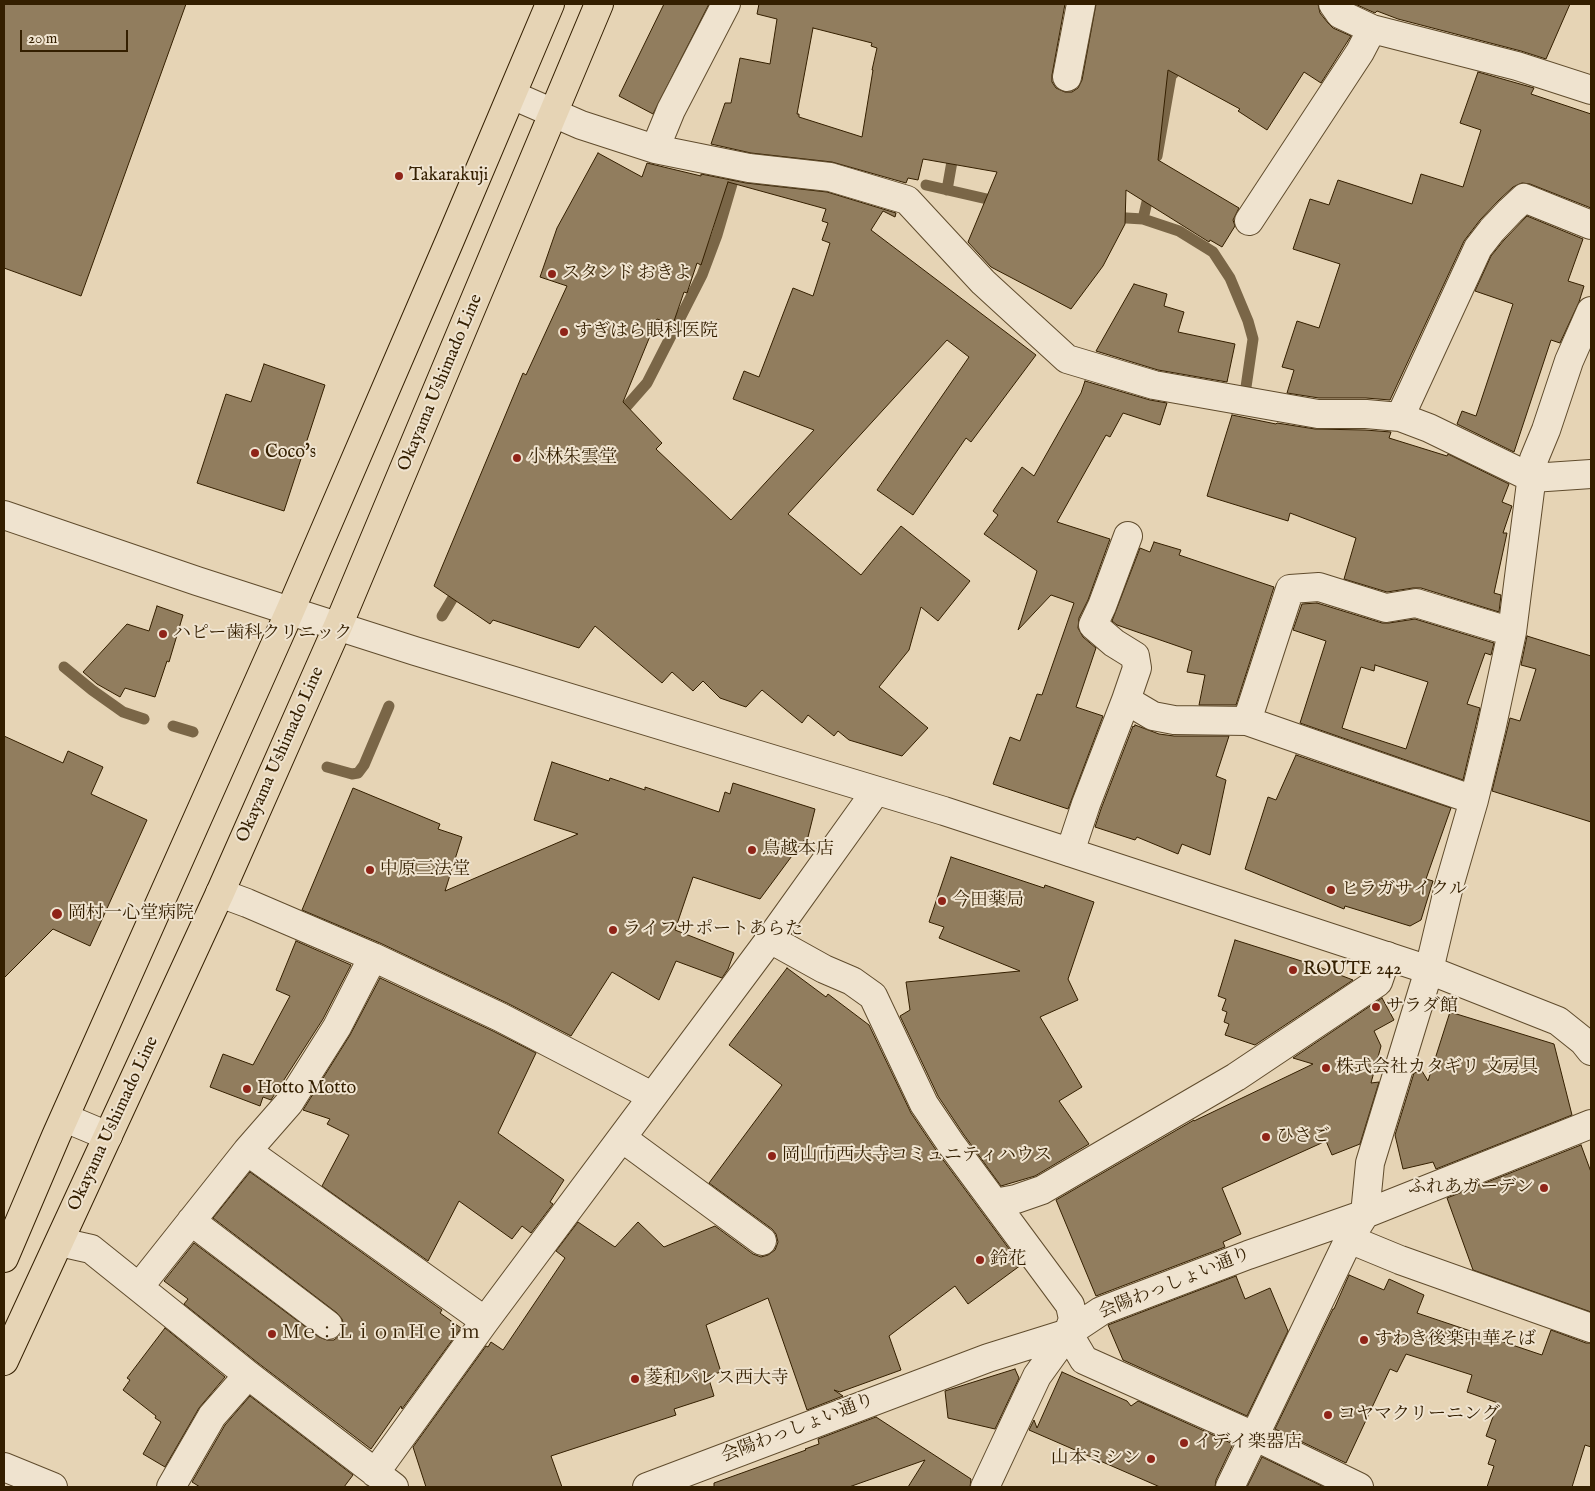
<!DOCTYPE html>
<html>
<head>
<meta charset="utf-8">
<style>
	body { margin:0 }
	#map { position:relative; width:1595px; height:1491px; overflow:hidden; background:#e6d4b5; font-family:"IM FELL English",serif }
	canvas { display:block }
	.frame { position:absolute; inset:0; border:5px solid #341f00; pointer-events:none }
	.scale { position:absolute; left:20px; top:30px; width:108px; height:22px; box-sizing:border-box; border:2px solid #341f00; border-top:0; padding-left:6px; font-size:15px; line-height:18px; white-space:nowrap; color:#341f00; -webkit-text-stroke:4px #efe3cf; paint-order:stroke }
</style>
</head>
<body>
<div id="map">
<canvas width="1595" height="1491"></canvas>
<div class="frame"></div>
<div class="scale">20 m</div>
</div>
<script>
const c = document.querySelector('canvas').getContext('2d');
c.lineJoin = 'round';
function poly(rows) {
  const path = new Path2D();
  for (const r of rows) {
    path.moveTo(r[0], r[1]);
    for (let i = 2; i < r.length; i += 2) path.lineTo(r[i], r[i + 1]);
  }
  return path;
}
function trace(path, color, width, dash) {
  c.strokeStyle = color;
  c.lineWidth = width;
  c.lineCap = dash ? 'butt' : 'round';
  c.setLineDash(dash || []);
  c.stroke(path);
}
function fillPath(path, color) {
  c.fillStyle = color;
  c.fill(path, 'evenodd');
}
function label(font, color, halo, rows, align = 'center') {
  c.font = font + ' "IM FELL English","Noto Serif JP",serif';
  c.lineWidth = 4;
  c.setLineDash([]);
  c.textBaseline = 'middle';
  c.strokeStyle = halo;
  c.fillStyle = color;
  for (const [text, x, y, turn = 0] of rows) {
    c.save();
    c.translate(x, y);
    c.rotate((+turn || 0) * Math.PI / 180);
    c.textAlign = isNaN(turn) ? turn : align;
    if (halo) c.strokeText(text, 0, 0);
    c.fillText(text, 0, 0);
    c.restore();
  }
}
const stream = poly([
	[1157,156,1171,76,1183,63],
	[926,185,1000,202],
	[947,190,954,150],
	[1110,217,1143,219,1179,231,1213,252,1230,278,1248,321,1253,339,1246,387],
	[1143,219,1150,189],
	[618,416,647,383,702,275,717,235,732,184],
	[442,616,460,586],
	[64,667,92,690,123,712,144,719],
	[173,726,193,732],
	[327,767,352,774,358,773,364,765,389,706]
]);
const building = poly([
	[4,4,186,4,81,296,4,268,4,4],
	[664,4,709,4,653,114,619,96,664,4],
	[759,4,1065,4,1052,75,1052,82,1056,88,1065,92,1072,92,1078,88,1082,80,1096,4,1318,4,1320,13,1328,23,1333,28,1351,36,1321,83,1304,72,1267,130,1238,111,1240,109,1168,70,1158,160,1239,208,1233,220,1235,226,1222,247,1210,240,1209,242,1126,190,1125,224,1103,266,1071,309,991,267,968,242,997,172,923,159,918,180,908,178,906,183,832,162,751,153,711,144,725,103,731,103,740,58,770,64,777,19,757,14,759,4],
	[813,28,872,43,871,46,877,48,872,70,873,70,862,137,799,117,799,114,797,114,813,28],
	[1355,4,1570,4,1546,59,1521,51,1398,19,1377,11,1375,13,1355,4],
	[1478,72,1534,88,1531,94,1591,114,1591,208,1530,184,1522,183,1513,187,1499,200,1480,220,1464,241,1390,400,1366,398,1319,398,1287,393,1294,370,1282,367,1297,321,1319,328,1340,264,1293,249,1310,199,1329,205,1338,180,1412,204,1421,174,1463,187,1481,130,1460,123,1478,72],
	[598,153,642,177,647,163,701,176,701,174,746,183,827,192,896,213,895,217,883,211,871,230,1036,355,971,442,966,438,913,515,877,490,969,357,947,340,788,514,861,575,901,526,970,581,938,621,921,607,909,650,879,687,928,728,902,756,849,740,838,731,834,736,808,715,802,723,762,690,746,707,720,698,703,681,693,691,672,672,662,683,595,626,579,648,493,620,490,624,434,586,523,373,526,375,567,286,540,277,557,228,598,153],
	[728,182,826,209,822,221,828,223,822,240,830,243,813,296,793,288,759,377,744,371,733,399,814,430,731,520,656,449,662,443,623,402,657,319,673,324,684,292,687,293,697,263,701,265,728,182],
	[1527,216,1583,239,1568,281,1584,286,1579,302,1560,343,1551,340,1514,452,1457,424,1462,411,1476,416,1513,304,1475,291,1491,256,1504,240,1527,216],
	[1134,284,1167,294,1164,306,1184,312,1178,332,1235,344,1227,382,1158,370,1096,351,1134,284],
	[264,364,325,385,284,511,197,483,226,394,251,402,264,364],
	[1085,381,1150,400,1167,403,1160,425,1123,413,1110,437,1106,435,1057,522,1110,539,1088,600,1079,618,1078,628,1083,637,1096,648,1076,707,1103,716,1068,809,993,784,1010,737,1020,741,1037,694,1042,695,1074,603,1051,595,1018,630,1037,571,984,534,998,515,993,511,1022,467,1034,476,1081,393,1085,381],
	[1232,415,1276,424,1277,423,1315,429,1365,430,1391,432,1389,438,1447,456,1448,454,1509,484,1502,502,1512,506,1503,533,1507,533,1494,593,1501,595,1499,612,1421,588,1413,588,1387,592,1344,579,1356,538,1290,513,1288,521,1207,496,1232,415],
	[1154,542,1181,550,1179,555,1274,587,1236,705,1199,705,1205,675,1187,672,1192,651,1117,625,1112,621,1140,548,1150,552,1154,542],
	[1317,603,1382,623,1389,623,1415,619,1494,643,1491,655,1485,653,1467,704,1480,708,1463,780,1300,723,1326,641,1293,630,1302,604,1317,603],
	[1375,665,1428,682,1406,749,1342,728,1361,667,1374,671,1375,665],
	[157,606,183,615,169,662,167,661,155,697,125,688,120,697,97,684,83,672,127,624,149,631,157,606],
	[1527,636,1591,656,1591,822,1492,791,1510,718,1520,721,1536,669,1521,665,1527,636],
	[1135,725,1159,734,1174,736,1229,736,1216,776,1226,780,1210,855,1182,844,1178,854,1137,837,1135,840,1095,827,1101,809,1133,726,1134,727,1135,725],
	[4,736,63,763,68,751,103,767,91,794,147,820,90,946,53,929,4,978,4,736],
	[1296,755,1451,808,1426,879,1433,881,1421,920,1410,926,1345,906,1344,909,1245,869,1268,797,1276,800,1296,755],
	[552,762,609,781,610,778,645,790,645,787,719,812,725,792,730,794,733,783,815,809,807,841,803,841,760,899,693,877,675,930,734,953,728,969,722,978,676,961,659,1000,612,972,571,1036,507,1003,380,943,302,910,353,788,440,824,438,829,462,837,445,891,578,834,534,820,552,762],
	[951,857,1044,888,1045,885,1094,902,1068,979,1078,1000,1040,1017,1082,1087,1059,1101,1089,1144,1035,1176,1001,1186,964,1135,938,1096,900,1016,910,1010,906,982,1020,971,939,938,944,927,929,922,951,857],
	[1235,940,1314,965,1353,980,1255,1045,1225,1035,1229,1024,1224,1022,1227,1012,1222,1010,1226,999,1218,996,1235,940],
	[296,941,351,965,323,1019,271,1100,263,1097,260,1106,210,1087,223,1054,253,1065,290,996,276,990,296,941],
	[787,968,826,997,828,994,869,1025,911,1113,938,1153,1021,1265,968,1304,955,1286,889,1336,901,1370,840,1392,834,1390,843,1396,807,1410,768,1298,706,1325,721,1372,708,1376,714,1396,674,1409,676,1415,551,1456,562,1487,426,1487,413,1447,486,1346,488,1347,491,1342,503,1350,565,1258,556,1251,578,1222,615,1247,638,1222,664,1247,715,1226,753,1254,761,1257,768,1255,775,1250,778,1242,776,1234,772,1229,709,1183,782,1085,729,1045,787,968],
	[380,978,493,1031,536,1053,498,1133,564,1180,550,1202,553,1204,531,1233,522,1226,512,1239,459,1201,428,1261,322,1186,349,1135,327,1124,330,1119,303,1110,350,1035,380,978],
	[1382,998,1394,1020,1374,1031,1381,1046,1371,1083,1379,1082,1360,1144,1332,1155,1326,1141,1222,1188,1241,1234,1223,1242,1225,1247,1096,1296,1056,1200,1194,1120,1194,1121,1313,1064,1293,1058,1382,998],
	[1450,1012,1554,1044,1572,1115,1436,1169,1433,1162,1403,1169,1395,1135,1414,1073,1422,1071,1428,1081,1450,1012],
	[1581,1145,1591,1172,1591,1312,1473,1270,1447,1198,1581,1145],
	[250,1172,442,1310,440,1313,461,1328,402,1409,401,1406,371,1449,258,1363,184,1304,188,1299,164,1281,194,1243,319,1337,327,1340,334,1340,340,1335,344,1326,342,1319,337,1313,213,1218,250,1172],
	[1349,1275,1384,1290,1389,1279,1424,1295,1417,1313,1542,1355,1551,1330,1586,1343,1591,1343,1591,1447,1585,1445,1572,1487,1487,1487,1494,1466,1488,1464,1496,1440,1486,1436,1498,1403,1467,1392,1472,1375,1406,1354,1397,1372,1390,1369,1346,1463,1275,1429,1333,1309,1334,1309,1349,1275],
	[1236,1276,1245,1299,1270,1288,1288,1331,1247,1416,1123,1360,1108,1325,1236,1276],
	[165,1328,225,1377,199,1408,165,1467,143,1454,161,1422,155,1418,156,1416,123,1390,130,1380,127,1378,165,1328],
	[1015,1369,1019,1378,995,1429,948,1418,945,1391,1015,1369],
	[1062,1372,1127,1401,1131,1406,1138,1401,1233,1444,1216,1480,1215,1487,1160,1487,1029,1430,1034,1420,1037,1428,1062,1372],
	[250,1396,353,1475,344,1487,200,1487,192,1482,225,1425,250,1396],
	[876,1417,971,1479,970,1487,908,1487,925,1460,849,1487,714,1487,714,1483,806,1450,805,1449,819,1444,818,1439,876,1417],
	[1262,1457,1324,1487,1247,1487,1262,1457]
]);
const minor = poly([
	[1333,4,1340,14,1372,29,1517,66,1591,90],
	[1067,77,1081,4],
	[512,95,581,125,655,149,749,168,830,177,907,200,983,282,1067,359,1154,385,1318,414,1366,414,1400,417,1429,428,1532,478,1591,474],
	[655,149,671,110,726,4],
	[1249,221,1360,52,1372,29],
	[1400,417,1478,248,1492,230,1510,211,1524,198,1591,225],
	[1126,700,1137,668,1135,656,1114,643,1093,625,1102,606,1128,536],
	[1247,721,1290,589,1319,587,1386,608,1416,603,1512,632],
	[1070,852,1086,804,1126,700,1153,716,1174,720,1247,721,1474,800],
	[220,893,247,903,373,957,500,1017,652,1096],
	[770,939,824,969,852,981,873,996,924,1104,951,1144,1070,1305,1073,1319,1068,1333,1084,1360,1254,1436,1359,1487],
	[65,1118,108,1136],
	[622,1138,762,1241],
	[247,1151,485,1321],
	[995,1203,1016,1199,1042,1190,1236,1077,1378,982,1387,956],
	[191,1221,328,1325],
	[1349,1239,1400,1260,1591,1328],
	[60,1242,91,1249,248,1375,394,1487],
	[139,1287,247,1151,289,1103,337,1027,373,957],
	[4,1467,53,1487],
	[375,1473,485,1321,770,939,876,791],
	[171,1487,212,1416,248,1375],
	[647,1487,988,1358,1068,1333,1101,1311,1248,1255,1365,1214,1591,1124],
	[985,1487,1037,1376,1068,1333],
	[1230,1487,1349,1239,1365,1214,1370,1163,1429,970,1449,886,1474,800,1491,730,1512,632,1534,459,1546,430,1569,361,1591,311]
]);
const tertiary = poly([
	[4,515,197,581,290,611,415,651,944,811,1429,970,1558,1021,1583,1041,1591,1051]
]);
const primary = poly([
	[4,1258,56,1136,290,611,450,240,550,4],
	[4,1361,220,893,338,626,599,4]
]);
const markers = [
	[399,176,5,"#8f2418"],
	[552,274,5,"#8f2418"],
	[564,332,5,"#8f2418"],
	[255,453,5,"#8f2418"],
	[517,458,5,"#8f2418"],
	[163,634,5,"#8f2418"],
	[752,850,5,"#8f2418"],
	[370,870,5,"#8f2418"],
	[1331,890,5,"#8f2418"],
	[942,901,5,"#8f2418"],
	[57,914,6,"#8f2418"],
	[613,930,5,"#8f2418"],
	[1293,970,5,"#8f2418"],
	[1376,1007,5,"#8f2418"],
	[1326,1068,5,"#8f2418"],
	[247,1089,5,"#8f2418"],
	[1266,1137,5,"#8f2418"],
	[772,1156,5,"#8f2418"],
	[1544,1188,5,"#8f2418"],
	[980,1260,5,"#8f2418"],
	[272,1334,5,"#8f2418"],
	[1364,1340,5,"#8f2418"],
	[635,1379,5,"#8f2418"],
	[1328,1415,5,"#8f2418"],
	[1184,1443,5,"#8f2418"],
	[1151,1459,5,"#8f2418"]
];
const poiNames = [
	["Takarakuji",409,176],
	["スタンド おきよ",562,274],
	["すぎはら眼科医院",574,332],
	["Coco's",265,453],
	["小林朱雲堂",527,458],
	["ハピー歯科クリニック",173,634],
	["鳥越本店",762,850],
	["中原三法堂",380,870],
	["ヒラガサイクル",1341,890],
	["今田薬局",952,901],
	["岡村一心堂病院",68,914],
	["ライフサポートあらた",623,930],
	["ROUTE 242",1303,970],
	["サラダ館",1386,1007],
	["株式会社カタギリ 文房具",1336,1068],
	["Hotto Motto",257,1089],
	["ひさご",1276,1137],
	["岡山市西大寺コミュニティハウス",782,1156],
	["ふれあガーデン",1534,1188,"right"],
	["鈴花",990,1260],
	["Ｍｅ：ＬｉｏｎＨｅｉｍ",282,1334],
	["すわき後楽中華そば",1374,1340],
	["菱和パレス西大寺",645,1379],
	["コヤマクリーニング",1338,1415],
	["イデイ楽器店",1194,1443],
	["山本ミシン",1141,1459,"right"]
];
const streetNames = [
	["Okayama Ushimado Line",441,383,-67],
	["Okayama Ushimado Line",281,755,-66],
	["Okayama Ushimado Line",114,1124,-65],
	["会陽わっしょい通り",1175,1284,-22],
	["会陽わっしょい通り",798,1429,-21]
];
trace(stream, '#7a6647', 11);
fillPath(building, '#917d5e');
trace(building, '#341f00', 1);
trace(minor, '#604c2d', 30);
trace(tertiary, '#604c2d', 30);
trace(primary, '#341f00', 30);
trace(minor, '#efe3cf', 28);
trace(tertiary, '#efe3cf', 28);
trace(primary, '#e6d4b5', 28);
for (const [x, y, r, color] of markers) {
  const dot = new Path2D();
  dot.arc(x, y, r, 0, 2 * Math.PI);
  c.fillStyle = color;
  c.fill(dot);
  trace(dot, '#efe3cf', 2);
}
label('18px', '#341f00', '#efe3cf', poiNames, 'left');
label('18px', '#341f00', '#efe3cf', streetNames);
</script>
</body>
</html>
